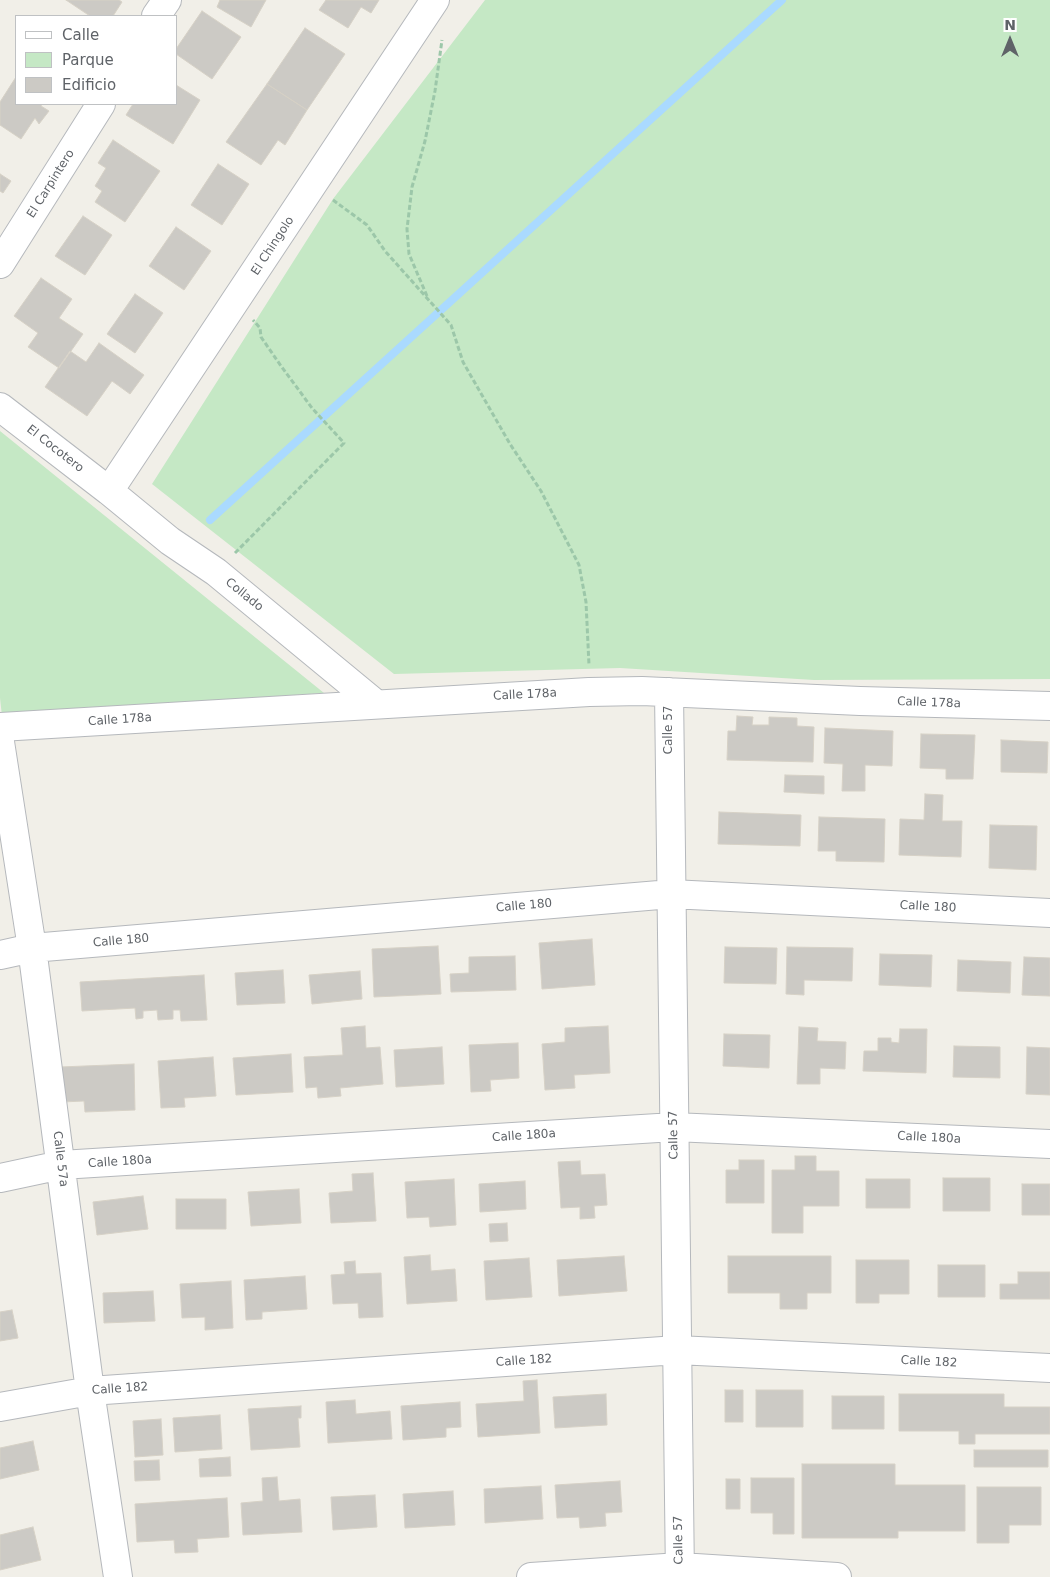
<!DOCTYPE html>
<html>
<head>
<meta charset="utf-8">
<style>
	body { margin:0 }
	#map { position:relative; width:1050px; height:1577px; overflow:hidden; background:#f1efe8; font-family:"DejaVu Sans",sans-serif }
	canvas { display:block }
	.legend { position:absolute; left:15px; top:15px; width:162px; height:90px; box-sizing:border-box; background:#fff; border:1px solid #bfc1c3; margin:0; padding:6px 9px; list-style:none; font-size:15px; color:#5f6368 }
	.legend li { display:flex; align-items:center; gap:10px; height:25px }
	.legend b { width:25px; border:1px solid #bfc1c3 }
	.north { position:absolute; left:985px; top:15px; width:50px; height:50px; -webkit-text-stroke:4px #fff; paint-order:stroke; rotate:0deg; font-size:14px; font-weight:700; line-height:20px; text-align:center; color:#5f6368 }
	.north::after { content:''; display:block; margin:auto; width:18px; height:22px; background:#5f6368; clip-path:polygon(50% 0,100% 100%,50% 72%,0 100%) }
</style>
</head>
<body>
<div id="map">
<canvas width="1050" height="1577"></canvas>
<ul class="legend">
<li><b style="height:6px;background:#fff"></b>Calle</li>
<li><b style="height:14px;background:#c5e8c5"></b>Parque</li>
<li><b style="height:14px;background:#cccac5"></b>Edificio</li>
</ul>
<div class="north">N</div>
</div>
<script>
const c = document.querySelector('canvas').getContext('2d');
c.lineJoin = 'round';
function fillPath(path, color) {
  c.fillStyle = color;
  c.fill(path, 'evenodd');
}
function poly(rows) {
  const path = new Path2D();
  for (const r of rows) {
    path.moveTo(r[0], r[1]);
    for (let i = 2; i < r.length; i += 2) path.lineTo(r[i], r[i + 1]);
  }
  return path;
}
function trace(path, color, width, dash) {
  c.strokeStyle = color;
  c.lineWidth = width;
  c.lineCap = dash ? 'butt' : 'round';
  c.setLineDash(dash || []);
  c.stroke(path);
}
function label(font, color, halo, rows, align = 'center') {
  c.font = font + ' "DejaVu Sans",sans-serif';
  c.lineWidth = 5;
  c.setLineDash([]);
  c.textBaseline = 'middle';
  c.strokeStyle = halo;
  c.fillStyle = color;
  for (const [text, x, y, turn = 0] of rows) {
    c.save();
    c.translate(x, y);
    c.rotate((+turn || 0) * Math.PI / 180);
    c.textAlign = isNaN(turn) ? turn : align;
    if (halo) c.strokeText(text, 0, 0);
    c.fillText(text, 0, 0);
    c.restore();
  }
}
const green = poly([
	[485,0,1050,0,1050,679,814,680,620,668,394,674,152,484,333,199],
	[0,431,324,693,2,716,0,698]
]);
const stream = poly([
	[210,520,782,0]
]);
const building = poly([
	[66,0,119,0,122,2,113,16,90,16,66,0],
	[220,0,266,0,251,27,217,7,220,0],
	[326,0,379,0,371,13,361,7,348,28,319,10,326,0],
	[202,11,241,37,212,79,176,54,176,49,202,11],
	[305,28,345,54,307,110,267,84,305,28],
	[16,77,16,104,42,104,41,106,49,111,39,124,35,118,21,139,0,125,0,102,16,77],
	[267,84,307,110,285,145,278,140,261,165,226,142,267,84],
	[176,85,200,100,173,144,126,115,133,104,176,104,176,85],
	[113,140,160,171,125,222,95,202,102,191,95,186,106,168,98,163,113,140],
	[218,164,249,184,222,225,191,205,218,164],
	[0,174,11,181,3,193,0,191,0,174],
	[83,216,112,235,85,275,55,256,83,216],
	[176,227,211,251,184,290,149,266,176,227],
	[41,278,72,299,59,318,83,334,59,368,28,347,38,333,14,316,41,278],
	[135,294,163,313,135,353,107,334,135,294],
	[99,343,144,375,130,394,112,381,87,416,45,387,70,351,86,362,99,343],
	[737,716,753,717,752,725,769,725,769,717,797,718,797,726,814,727,813,762,727,760,728,731,736,731,737,716],
	[825,728,893,731,892,766,865,765,865,791,842,791,843,764,824,763,825,728],
	[921,734,975,735,973,779,946,779,946,769,920,768,921,734],
	[1001,740,1048,742,1047,773,1001,772,1001,740],
	[785,775,824,776,824,794,784,792,785,775],
	[925,794,943,795,942,821,962,821,961,857,899,855,900,819,924,820,925,794],
	[719,812,801,815,800,846,718,844,719,812],
	[819,817,885,819,884,862,836,861,836,851,818,851,819,817],
	[990,825,1037,826,1036,870,989,868,990,825],
	[592,939,595,985,542,989,539,943,592,939],
	[438,946,441,994,374,997,372,949,438,946],
	[725,947,777,948,776,984,724,983,725,947],
	[787,947,853,948,852,981,804,980,804,995,786,994,787,947],
	[880,954,932,955,931,987,879,985,880,954],
	[515,956,516,990,451,992,450,974,469,973,469,957,515,956],
	[1024,957,1050,958,1050,996,1022,995,1024,957],
	[958,960,1011,962,1010,993,957,991,958,960],
	[283,970,285,1003,237,1005,235,973,283,970],
	[360,971,362,999,312,1004,309,975,360,971],
	[204,975,207,1020,181,1021,180,1010,173,1010,173,1019,158,1020,157,1010,143,1011,143,1018,136,1019,135,1008,82,1011,80,982,204,975],
	[365,1026,366,1048,380,1047,383,1084,340,1088,341,1096,318,1098,317,1087,306,1088,304,1057,343,1055,341,1028,365,1026],
	[608,1026,610,1073,574,1075,575,1088,545,1090,542,1044,565,1042,565,1028,608,1026],
	[799,1027,818,1028,817,1041,846,1042,845,1069,820,1068,820,1084,797,1084,799,1027],
	[900,1029,927,1029,926,1073,863,1071,864,1051,878,1051,878,1038,891,1038,891,1042,899,1043,900,1029],
	[724,1034,770,1035,769,1068,723,1066,724,1034],
	[518,1043,519,1078,490,1080,491,1091,471,1092,469,1045,518,1043],
	[954,1046,1000,1047,1000,1078,953,1077,954,1046],
	[442,1047,444,1084,396,1087,394,1050,442,1047],
	[1027,1047,1050,1048,1050,1095,1026,1094,1027,1047],
	[291,1054,293,1092,236,1095,233,1058,291,1054],
	[213,1057,216,1096,184,1098,185,1107,161,1108,158,1061,213,1057],
	[134,1064,135,1110,85,1112,84,1101,62,1102,60,1067,134,1064],
	[795,1156,816,1156,816,1171,839,1171,839,1206,803,1206,803,1233,772,1233,772,1170,795,1170,795,1156],
	[739,1160,764,1160,764,1203,726,1203,726,1170,739,1170,739,1160],
	[580,1161,581,1175,605,1174,607,1205,594,1206,595,1218,580,1219,580,1207,561,1208,558,1162,580,1161],
	[373,1173,376,1221,331,1223,329,1193,353,1191,352,1174,373,1173],
	[943,1178,990,1178,990,1211,943,1211,943,1178],
	[454,1179,456,1225,430,1227,429,1217,407,1218,405,1182,454,1179],
	[866,1179,910,1179,910,1208,866,1208,866,1179],
	[525,1181,526,1209,480,1212,479,1184,525,1181],
	[1022,1184,1050,1184,1050,1215,1022,1215,1022,1184],
	[299,1189,301,1223,251,1226,248,1192,299,1189],
	[143,1196,148,1229,97,1235,93,1202,143,1196],
	[176,1199,226,1199,226,1229,176,1229,176,1199],
	[507,1223,508,1241,490,1242,489,1224,507,1223],
	[430,1255,431,1271,455,1269,457,1301,407,1304,404,1257,430,1255],
	[624,1256,627,1291,559,1296,557,1260,624,1256],
	[728,1256,831,1256,831,1293,807,1293,807,1309,780,1309,780,1293,728,1293,728,1256],
	[529,1258,532,1297,486,1300,484,1261,529,1258],
	[856,1260,909,1260,909,1294,879,1294,879,1303,856,1303,856,1260],
	[355,1261,356,1274,381,1273,383,1317,359,1318,358,1303,333,1304,331,1275,345,1274,344,1262,355,1261],
	[938,1265,985,1265,985,1297,938,1297,938,1265],
	[1018,1272,1050,1272,1050,1299,1000,1299,1000,1284,1018,1284,1018,1272],
	[305,1276,307,1309,262,1312,262,1319,246,1320,244,1280,305,1276],
	[231,1281,233,1328,205,1330,205,1317,182,1318,180,1284,231,1281],
	[153,1291,155,1321,104,1323,103,1293,153,1291],
	[12,1310,18,1338,0,1341,0,1312,12,1310],
	[537,1380,540,1433,478,1437,476,1404,524,1401,523,1381,537,1380],
	[725,1390,743,1390,743,1422,725,1422,725,1390],
	[756,1390,803,1390,803,1427,756,1427,756,1390],
	[606,1394,607,1425,555,1428,553,1397,606,1394],
	[899,1394,1004,1394,1004,1407,1050,1407,1050,1434,975,1434,975,1444,959,1444,959,1431,899,1431,899,1394],
	[832,1396,884,1396,884,1429,832,1429,832,1396],
	[355,1400,356,1414,390,1411,392,1439,328,1443,326,1402,355,1400],
	[460,1402,461,1427,446,1428,446,1437,403,1440,401,1406,460,1402],
	[301,1406,301,1418,298,1418,300,1447,251,1450,248,1409,301,1406],
	[220,1415,222,1449,175,1452,173,1418,220,1415],
	[161,1419,163,1455,135,1457,133,1421,161,1419],
	[33,1441,39,1470,0,1479,0,1448,33,1441],
	[974,1450,1048,1450,1048,1467,974,1467,974,1450],
	[230,1457,231,1476,200,1477,199,1459,230,1457],
	[159,1460,160,1480,135,1481,134,1461,159,1460],
	[802,1464,895,1464,895,1485,965,1485,965,1531,898,1531,898,1538,802,1538,802,1464],
	[277,1477,279,1501,300,1499,302,1532,243,1535,241,1503,263,1501,262,1478,277,1477],
	[751,1478,794,1478,794,1534,773,1534,773,1513,751,1513,751,1478],
	[726,1479,740,1479,740,1509,726,1509,726,1479],
	[620,1481,622,1512,605,1513,606,1526,580,1528,579,1517,557,1518,555,1485,620,1481],
	[541,1486,543,1519,485,1523,484,1489,541,1486],
	[977,1487,1041,1487,1041,1525,1009,1525,1009,1543,977,1543,977,1487],
	[453,1491,455,1525,405,1528,403,1494,453,1491],
	[375,1495,377,1527,333,1530,331,1497,375,1495],
	[227,1498,229,1537,197,1539,198,1552,175,1553,174,1540,137,1542,135,1504,227,1498],
	[33,1527,41,1560,0,1570,0,1535,33,1527]
]);
const path = poly([
	[333,200,367,225,385,251,451,325,463,362,510,444,541,491,579,565,586,602,589,665],
	[427,296,409,254,407,229,412,187,425,141,435,91,442,40],
	[235,553,344,443,312,408,281,366,261,337,260,328,253,320]
]);
const minor = poly([
	[156,16,167,0],
	[0,264,101,104],
	[0,407,109,491,170,541,216,572,376,704],
	[109,491,435,0],
	[669,692,680,1577],
	[0,727,589,692,642,691,860,701,1050,706],
	[0,742,32,948,90,1391,118,1577],
	[0,955,32,948,671,894,1050,913],
	[0,1178,61,1165,674,1127,1050,1144],
	[0,1407,90,1391,677,1350,1050,1368],
	[531,1577,680,1567,837,1577]
]);
const streetNames = [
	["El Carpintero",51,184,-58],
	["El Chingolo",273,246,-57],
	["El Cocotero",55,449,38],
	["Collado",244,595,39],
	["Calle 178a",525,695,-3],
	["Calle 178a",929,703,2],
	["Calle 178a",120,720,-4],
	["Calle 57",669,730,-90],
	["Calle 180",524,906,-5],
	["Calle 180",928,907,3],
	["Calle 180",121,941,-5],
	["Calle 57",674,1135,-91],
	["Calle 180a",524,1136,-4],
	["Calle 180a",929,1138,3],
	["Calle 57a",60,1159,83],
	["Calle 180a",120,1162,-4],
	["Calle 182",524,1361,-4],
	["Calle 182",929,1362,3],
	["Calle 182",120,1389,-4],
	["Calle 57",679,1540,-91]
];
fillPath(green, '#c5e8c5');
trace(stream, '#aadaff', 8);
fillPath(building, '#cccac5');
trace(building, '#d6d1c6', 1);
trace(minor, '#b5b8bc', 30);
trace(path, '#9cc7a9', 3, [5, 2.5]);
trace(minor, '#fff', 28);
label('12px', '#5f6368', '#fff', streetNames);
</script>
</body>
</html>
